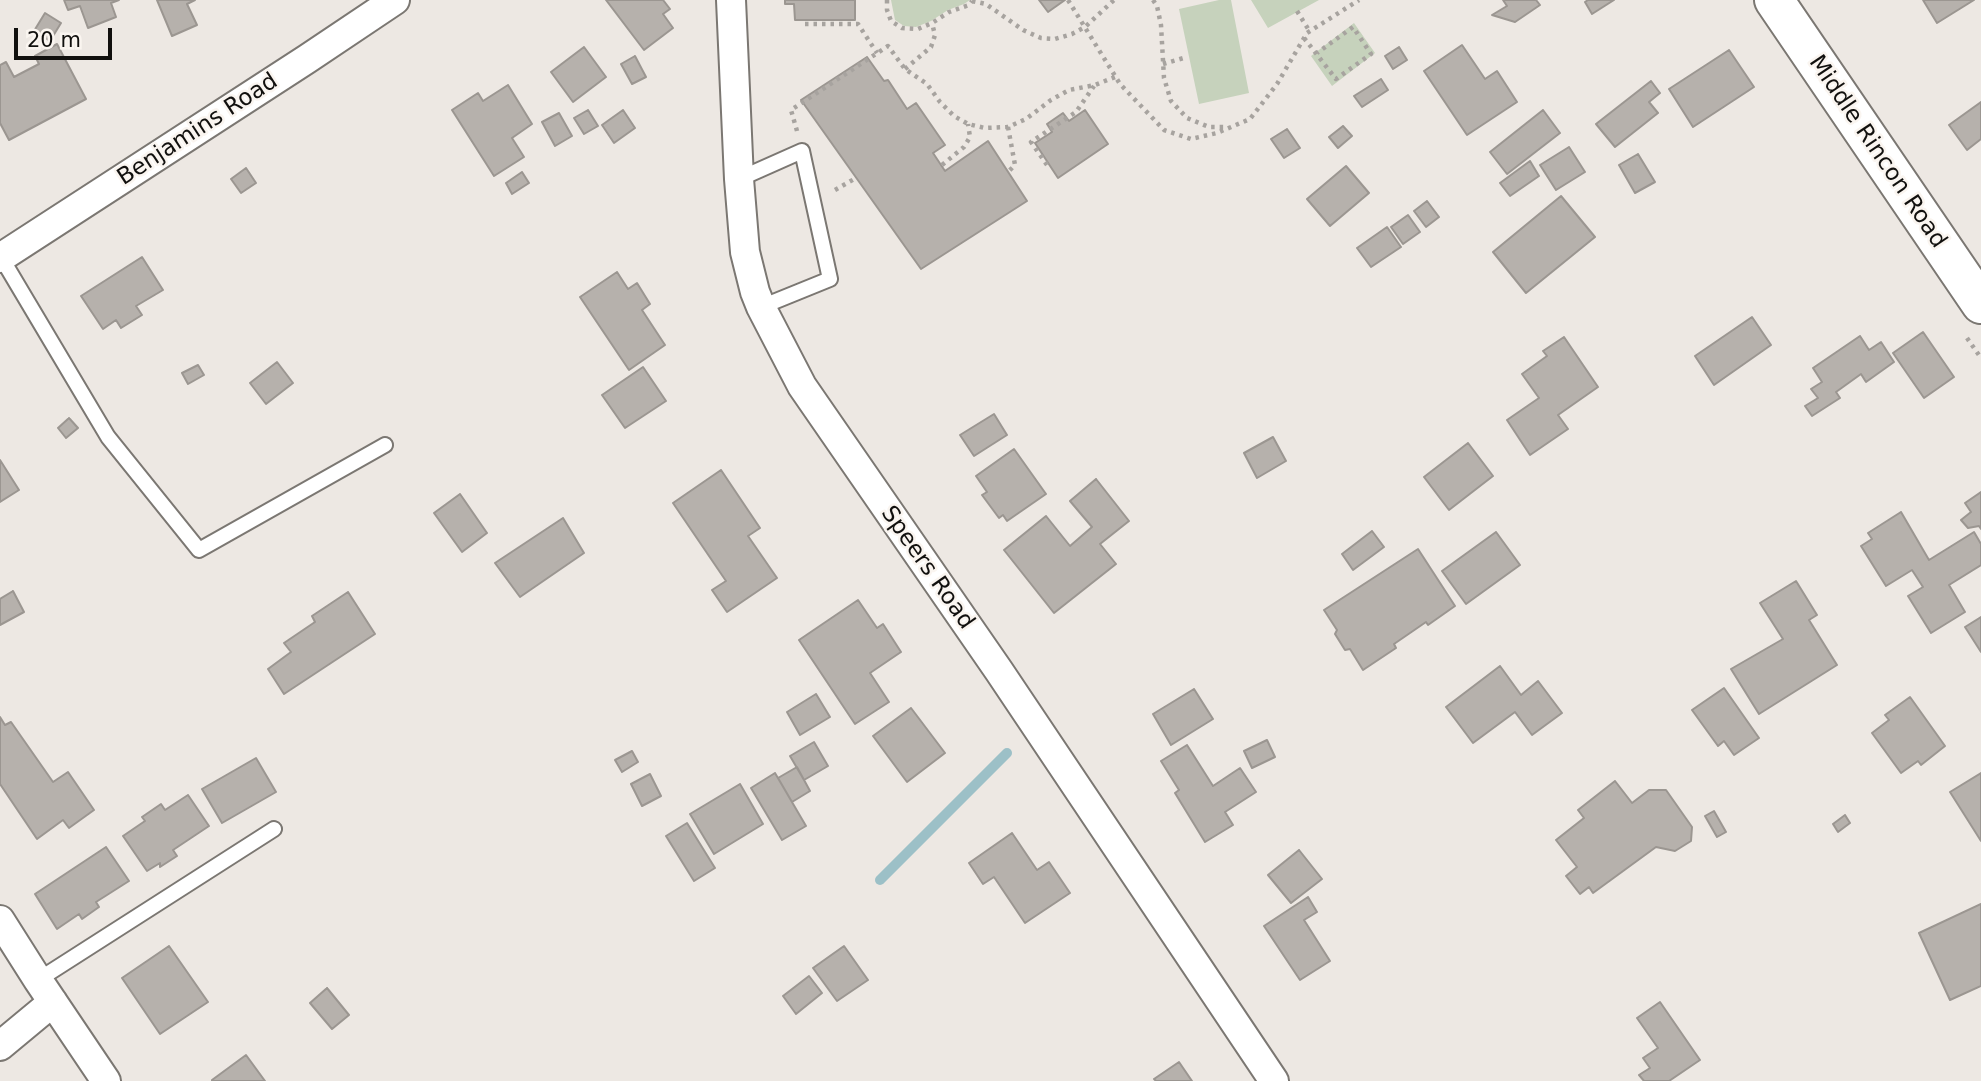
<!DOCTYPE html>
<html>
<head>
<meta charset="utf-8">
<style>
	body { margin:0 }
	#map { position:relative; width:1981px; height:1081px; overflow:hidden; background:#ede8e3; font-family:"DejaVu Sans",sans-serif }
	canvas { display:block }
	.scale { position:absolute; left:14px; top:28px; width:98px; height:32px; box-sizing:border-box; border:4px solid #11100e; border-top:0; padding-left:9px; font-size:21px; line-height:24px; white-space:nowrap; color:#11100e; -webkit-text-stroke:5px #faf5f0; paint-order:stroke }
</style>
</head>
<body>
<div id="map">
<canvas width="1981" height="1081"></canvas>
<div class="scale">20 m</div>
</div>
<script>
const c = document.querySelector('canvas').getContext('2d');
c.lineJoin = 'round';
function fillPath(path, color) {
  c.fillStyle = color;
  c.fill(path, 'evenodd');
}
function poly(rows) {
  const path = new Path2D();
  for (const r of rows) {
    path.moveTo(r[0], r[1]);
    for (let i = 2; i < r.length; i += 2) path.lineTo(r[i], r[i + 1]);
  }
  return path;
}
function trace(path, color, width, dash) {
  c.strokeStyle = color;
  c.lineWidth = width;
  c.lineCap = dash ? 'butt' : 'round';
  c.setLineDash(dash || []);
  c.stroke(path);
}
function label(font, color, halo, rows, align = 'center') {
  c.font = font + ' "DejaVu Sans",sans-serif';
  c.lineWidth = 5;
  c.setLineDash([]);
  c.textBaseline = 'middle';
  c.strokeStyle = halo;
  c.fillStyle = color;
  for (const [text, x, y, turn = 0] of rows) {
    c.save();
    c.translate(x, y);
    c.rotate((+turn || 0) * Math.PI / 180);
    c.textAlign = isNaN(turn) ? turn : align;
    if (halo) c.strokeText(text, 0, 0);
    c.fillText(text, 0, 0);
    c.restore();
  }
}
const green = poly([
	[891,0,970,0,964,4,948,10,931,21,916,27,904,26,895,20],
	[1219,0,1231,0,1249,93,1199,104,1179,9],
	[1251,0,1319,0,1268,28],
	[1354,23,1375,53,1332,86,1311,56]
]);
const stream = poly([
	[880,880,1007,753]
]);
const building = poly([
	[64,0,119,0,111,3,116,17,88,28,80,6,68,10,64,0],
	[157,0,195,0,187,4,197,25,172,36,157,0],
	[606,0,663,0,670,9,663,14,673,28,644,50,606,0],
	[785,0,855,0,855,20,795,20,794,4,785,4,785,0],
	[1039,0,1065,0,1048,12,1039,0],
	[1503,0,1536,0,1540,5,1515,22,1492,15,1507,6,1503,0],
	[1588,0,1614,0,1592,14,1585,2,1588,0],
	[1923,0,1974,0,1937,23,1923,0],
	[45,13,61,23,50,41,34,31,45,13],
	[57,44,86,99,9,140,0,123,0,65,6,62,14,77,39,64,35,56,57,44],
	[1462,45,1485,79,1497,71,1517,102,1467,135,1424,71,1462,45],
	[584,47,606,77,573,102,551,72,584,47],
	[1399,47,1407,60,1393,69,1385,56,1399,47],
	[1729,50,1754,87,1693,127,1669,89,1729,50],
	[635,56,646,77,632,84,621,64,635,56],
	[867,57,884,81,888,80,907,109,916,103,945,145,933,153,945,171,988,141,1027,201,921,269,801,100,867,57],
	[1381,79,1388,90,1362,107,1354,96,1381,79],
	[1651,81,1660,93,1649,102,1658,113,1615,147,1596,124,1651,81],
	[508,85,532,124,512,138,524,157,494,176,452,110,478,93,483,101,508,85],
	[1981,102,1981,139,1967,150,1949,125,1981,102],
	[588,110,598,126,584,134,574,118,588,110],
	[623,110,635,128,614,143,602,125,623,110],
	[1085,110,1108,144,1058,178,1035,143,1052,132,1047,124,1063,113,1069,121,1085,110],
	[1543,110,1560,133,1507,174,1490,152,1543,110],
	[559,113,572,136,555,146,542,122,559,113],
	[1343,126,1352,136,1338,148,1329,137,1343,126],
	[1287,129,1300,148,1284,158,1271,139,1287,129],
	[1569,147,1585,172,1556,190,1540,165,1569,147],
	[1638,154,1655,182,1635,193,1619,165,1638,154],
	[1530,161,1539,176,1510,196,1500,183,1530,161],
	[1346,166,1369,193,1330,226,1307,199,1346,166],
	[246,168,256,183,241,193,231,179,246,168],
	[522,172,529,183,512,194,506,183,522,172],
	[1561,196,1595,237,1526,293,1493,252,1561,196],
	[1427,201,1439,217,1426,227,1414,211,1427,201],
	[1408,215,1420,232,1403,244,1391,227,1408,215],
	[1387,227,1401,247,1371,267,1357,248,1387,227],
	[142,257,163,290,136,306,142,315,121,328,116,320,103,329,81,296,142,257],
	[617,272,628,289,637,283,650,304,642,310,665,345,629,370,580,297,617,272],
	[1752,317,1771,345,1714,385,1695,356,1752,317],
	[1923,332,1954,377,1924,398,1893,353,1923,332],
	[1860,336,1869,350,1881,342,1894,362,1866,382,1861,374,1836,392,1840,398,1812,416,1805,406,1818,398,1811,389,1822,382,1813,368,1860,336],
	[1564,337,1598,387,1558,415,1568,429,1530,455,1507,420,1539,398,1522,374,1547,356,1543,351,1564,337],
	[277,362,293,383,266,404,250,383,277,362],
	[198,365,204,375,188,384,182,373,198,365],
	[643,367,666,401,625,428,602,395,643,367],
	[994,414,1007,435,974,456,960,435,994,414],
	[69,418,78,428,66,438,58,428,69,418],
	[1273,437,1286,461,1257,478,1244,453,1273,437],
	[1468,443,1493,476,1449,510,1424,477,1468,443],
	[1014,449,1046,494,1007,521,1003,515,999,518,982,495,987,492,976,476,1014,449],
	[0,460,19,490,0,502,0,460],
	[721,470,760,528,748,536,777,578,727,612,712,590,726,581,673,503,721,470],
	[1096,479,1129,521,1100,544,1116,564,1054,613,1004,550,1046,516,1070,546,1092,527,1070,501,1096,479],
	[1981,492,1981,529,1979,526,1968,528,1961,520,1971,512,1965,503,1981,492],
	[460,494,487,533,462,552,434,513,460,494],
	[1901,512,1929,560,1974,532,1981,544,1981,565,1949,585,1965,612,1931,633,1908,596,1923,587,1912,570,1886,586,1861,546,1872,539,1868,533,1901,512],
	[563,518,584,553,520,597,495,563,563,518],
	[1372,531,1384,547,1353,570,1342,554,1372,531],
	[1496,532,1520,565,1466,604,1442,571,1496,532],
	[1418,549,1455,606,1428,625,1426,622,1394,644,1396,648,1363,670,1350,649,1345,650,1335,634,1337,630,1324,610,1418,549],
	[1796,581,1817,615,1809,620,1837,665,1759,714,1731,669,1783,639,1760,603,1796,581],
	[13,591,24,612,0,625,0,599,13,591],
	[348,592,375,634,284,694,268,669,291,652,284,643,315,622,312,616,348,592],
	[858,600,877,628,883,624,901,652,870,673,889,702,855,724,799,640,858,600],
	[1981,617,1981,652,1965,627,1981,617],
	[1500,666,1521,695,1538,681,1562,713,1532,735,1515,712,1473,743,1446,707,1500,666],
	[1724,688,1759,738,1734,755,1724,741,1718,746,1692,710,1724,688],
	[1194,689,1213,719,1171,745,1153,714,1194,689],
	[816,694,830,717,800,735,787,712,816,694],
	[1910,697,1945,746,1921,765,1918,761,1901,773,1872,733,1889,720,1885,715,1910,697],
	[911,708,945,753,907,782,873,736,911,708],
	[0,717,5,725,11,722,53,782,68,772,94,810,69,828,63,820,37,839,0,784,0,717],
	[1267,740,1275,757,1252,768,1244,751,1267,740],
	[814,742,828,766,804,780,790,756,814,742],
	[1187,745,1213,786,1240,768,1256,792,1225,812,1233,825,1205,842,1175,793,1179,790,1161,761,1187,745],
	[632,751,638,762,622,772,615,760,632,751],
	[256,758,276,792,222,823,202,789,256,758],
	[797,767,810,791,792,802,778,778,797,767],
	[775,773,806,826,782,840,751,788,775,773],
	[1981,773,1981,841,1950,792,1981,773],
	[650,774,661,796,642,806,631,784,650,774],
	[1615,781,1632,803,1649,790,1666,790,1692,827,1691,841,1675,851,1656,847,1593,893,1589,887,1580,894,1566,876,1577,867,1556,840,1584,818,1578,810,1615,781],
	[740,784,763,824,714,854,690,814,740,784],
	[188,795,209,826,173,850,177,856,160,867,160,863,147,871,123,836,145,821,142,817,161,804,165,810,188,795],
	[1714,811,1726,832,1717,837,1705,816,1714,811],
	[1845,815,1850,823,1838,832,1833,824,1845,815],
	[687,823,715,868,694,881,666,836,687,823],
	[1012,833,1037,870,1049,862,1070,893,1025,923,994,877,983,884,969,863,1012,833],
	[106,847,129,881,96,902,99,907,82,919,79,914,57,929,35,894,106,847],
	[1299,850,1322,879,1291,903,1268,875,1299,850],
	[1308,897,1317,912,1304,920,1330,961,1300,980,1264,926,1308,897],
	[1981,904,1981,986,1950,1000,1919,933,1981,904],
	[169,946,208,1002,160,1034,122,978,169,946],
	[844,946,868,980,837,1001,813,968,844,946],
	[809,976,822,993,796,1014,783,996,809,976],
	[327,988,349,1015,332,1029,310,1003,327,988],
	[1660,1002,1700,1060,1669,1081,1644,1081,1639,1075,1650,1068,1643,1058,1658,1048,1637,1018,1660,1002],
	[246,1055,265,1081,212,1081,212,1080,246,1055],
	[1179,1062,1192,1081,1156,1081,1154,1079,1179,1062]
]);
const path = poly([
	[887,0,887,10,891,21,902,28,918,29,932,23,949,12,969,5,972,1],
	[1068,0,1120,84,1164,130,1191,139,1217,133,1250,119,1277,84,1307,33,1359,0],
	[1153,0,1157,6,1161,25,1164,78,1171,101,1187,118,1209,127,1226,127],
	[972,1,986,4,1023,30,1041,38,1055,39,1072,34,1085,27,1114,0],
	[1297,11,1310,32],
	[805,24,858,24,877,53],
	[1304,38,1336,79,1371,54,1353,27,1317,53],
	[1163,64,1187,57],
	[905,69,931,47,935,35,932,23],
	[1008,127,1015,165,1009,171],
	[797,131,791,110,888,46,905,69,927,84,940,102,954,116,968,124,985,128,1008,127,1026,119,1051,100,1069,90,1095,85,1115,77],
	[942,165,964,147,970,137,968,124],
	[1047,165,1031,142,1076,112,1094,86],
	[835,190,856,178],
	[1967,338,1981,358]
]);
const lane = poly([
	[739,179,802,151,830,279,761,307],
	[1,257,108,437,199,550,385,445],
	[38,980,274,829]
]);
const street = poly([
	[731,0,739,179,745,252,755,292,761,307,802,386,999,671,1274,1081],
	[0,258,307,59,395,0],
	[0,920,38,980,106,1081],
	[0,1046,53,1002]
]);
const secondary = poly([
	[1774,0,1981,304]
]);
const streetNames = [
	["Benjamins Road",198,130,-33],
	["Middle Rincon Road",1877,152,56],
	["Speers Road",927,568,55]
];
fillPath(green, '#c6d2bc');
trace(stream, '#9cc0c7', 10);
fillPath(building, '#b6b1ac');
trace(building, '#9b9691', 2);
trace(lane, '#7b7772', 18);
trace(street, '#7b7772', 32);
trace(secondary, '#7b7772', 42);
trace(path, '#a7a39f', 4.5, [3.5, 5]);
trace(lane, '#fff', 14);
trace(street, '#fff', 28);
trace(secondary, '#fff', 38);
label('23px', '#11100e', '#faf5f0', streetNames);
</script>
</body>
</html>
